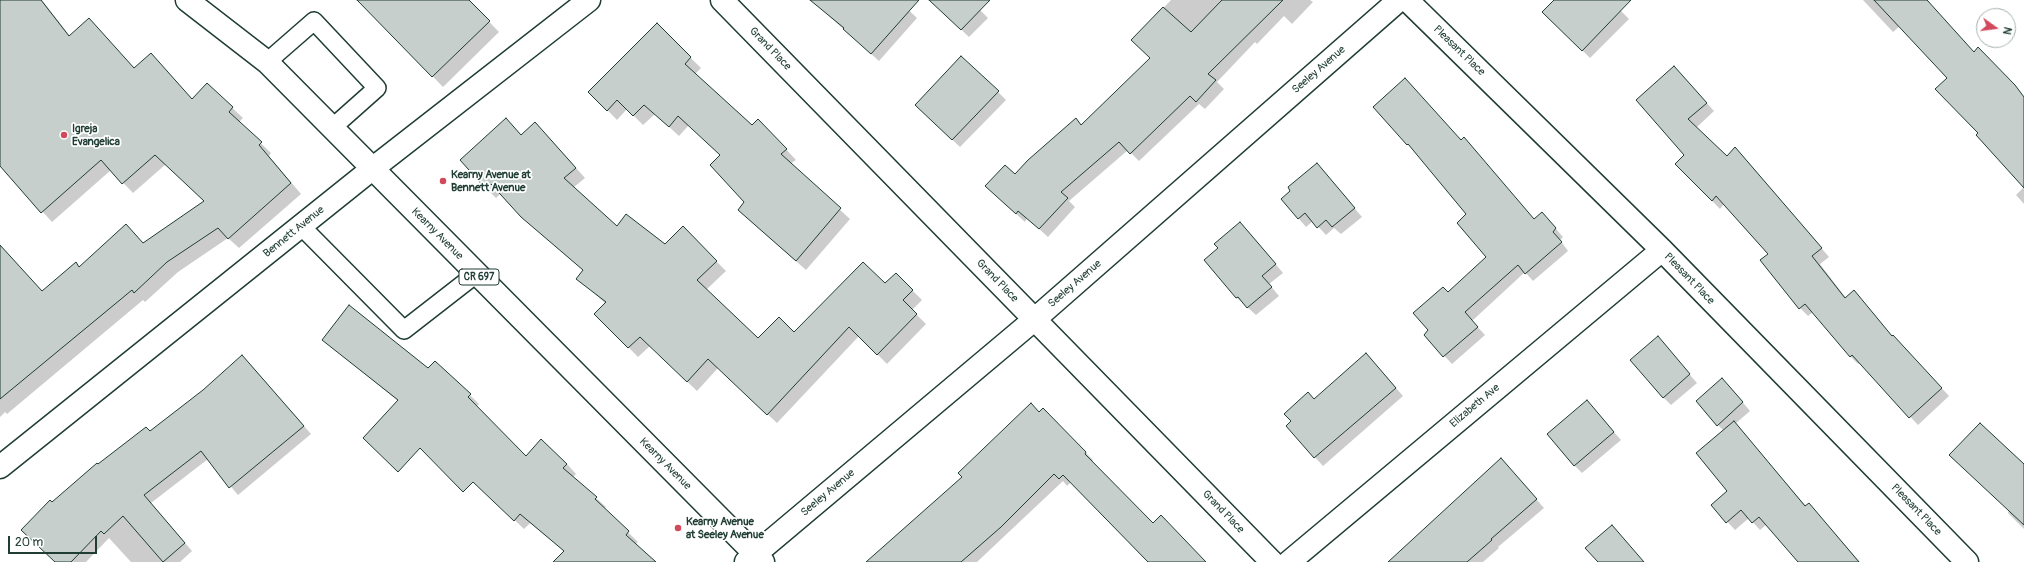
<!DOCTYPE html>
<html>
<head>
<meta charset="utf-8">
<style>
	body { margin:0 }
	#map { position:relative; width:2024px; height:562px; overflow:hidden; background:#fff; font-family:Pangolin,sans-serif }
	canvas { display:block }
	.north { position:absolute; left:1976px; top:8px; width:40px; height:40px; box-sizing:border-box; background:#fff; border:1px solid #a5b1ae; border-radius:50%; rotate:104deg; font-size:11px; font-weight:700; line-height:16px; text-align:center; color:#1f3d34 }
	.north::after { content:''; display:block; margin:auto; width:14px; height:18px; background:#d1495b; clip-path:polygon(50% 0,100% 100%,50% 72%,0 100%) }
	.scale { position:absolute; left:8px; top:536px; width:89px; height:18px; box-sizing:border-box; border:2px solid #1f3d34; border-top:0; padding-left:5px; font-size:12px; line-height:14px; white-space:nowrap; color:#1f3d34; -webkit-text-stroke:3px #fff; paint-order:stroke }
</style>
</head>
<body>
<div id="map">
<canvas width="2024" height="562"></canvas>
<div class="north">N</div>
<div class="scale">20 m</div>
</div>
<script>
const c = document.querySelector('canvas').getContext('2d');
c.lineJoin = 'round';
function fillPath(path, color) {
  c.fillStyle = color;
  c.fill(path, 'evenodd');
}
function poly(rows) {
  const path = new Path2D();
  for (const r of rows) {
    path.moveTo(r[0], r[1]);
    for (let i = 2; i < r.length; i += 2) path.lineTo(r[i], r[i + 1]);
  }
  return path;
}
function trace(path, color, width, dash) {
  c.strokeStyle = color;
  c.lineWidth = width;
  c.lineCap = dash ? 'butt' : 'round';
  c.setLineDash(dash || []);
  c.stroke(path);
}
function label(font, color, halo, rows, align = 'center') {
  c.font = font + ' Pangolin,sans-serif';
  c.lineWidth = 3.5;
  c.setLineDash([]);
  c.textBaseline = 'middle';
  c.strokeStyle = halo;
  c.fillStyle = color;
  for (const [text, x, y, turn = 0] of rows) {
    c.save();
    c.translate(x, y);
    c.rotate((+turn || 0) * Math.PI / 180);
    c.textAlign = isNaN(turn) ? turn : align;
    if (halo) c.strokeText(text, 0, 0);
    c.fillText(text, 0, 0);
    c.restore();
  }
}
const shadow = poly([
	[0,0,42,0,70,36,134,69,151,54,193,100,207,84,243,118,239,122,271,153,269,156,301,194,239,248,228,238,178,272,145,302,143,300,7,414,5,412,0,417,0,249,42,292,79,268,143,244,205,202,166,164,133,193,111,170,52,222,0,165],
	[358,0,468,0,499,32,443,87],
	[811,0,898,0,917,18,879,61],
	[930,0,970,0,988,18,969,37],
	[1171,0,1310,0,1313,2,1292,24,1284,16,1257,44,1255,42,1217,82,1224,89,1205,109,1199,104,1139,161,1128,150,1069,201,1075,207,1048,237,1027,218,1025,222,995,195,1076,120,1082,126,1151,58,1133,40],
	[1555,0,1610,0,1629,19,1590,58,1544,12],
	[1863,0,1928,0,1927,1,1974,53,2024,97,2024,187,1980,133,1948,78,1900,26,1893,32],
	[657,25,701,68,695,74,752,127,768,130,796,160,790,164,850,219,806,270,749,220,746,202,721,156,689,125,679,136,655,114,643,125,627,109,617,120,590,92],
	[1674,67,1714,111,1696,128,1727,157,1735,149,1743,156,1829,257,1820,264,1846,298,1893,336,1949,396,1918,425,1860,363,1858,364,1850,356,1813,312,1808,316,1800,308,1762,260,1769,255,1724,204,1720,209,1676,164,1685,155],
	[998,92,1006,100,960,147,916,105],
	[1374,107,1534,220,1542,213,1563,237,1560,240,1568,251,1533,281,1525,272,1472,321,1485,335,1452,364,1425,335,1430,330,1448,293,1488,257,1468,214,1415,152],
	[545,133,585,178,573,188,617,228,665,245,683,228,726,271,706,290,758,340,794,333,885,285,896,274,922,300,912,310,926,324,887,364,859,336,777,423,718,368,697,391,650,346,638,357,596,314,606,304,578,279,584,271,532,226,501,193,496,198,486,188,522,136],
	[1317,164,1362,217,1341,234,1334,228,1326,235,1313,221,1306,227,1282,199],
	[2024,187,2024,204,2016,195],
	[1248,231,1283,273,1269,284,1279,296,1256,315,1237,298,1205,260,1219,248],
	[323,340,428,369,470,395,479,404,476,407,526,457,567,464,576,474,573,477,606,507,604,509,638,542,635,545,654,562,568,562,564,551,530,523,524,529,403,415,398,401],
	[1665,346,1697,383,1671,405,1663,397],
	[1374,363,1403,396,1323,466,1287,426,1314,400],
	[250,364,311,434,238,495,208,459,151,503,192,551,180,562,131,562,109,538,86,562,56,562,52,504,98,466],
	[1730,387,1750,411,1735,424,1806,506,1816,512,1860,562,1799,562,1767,524,1760,530,1749,518,1735,530,1712,505,1729,491,1724,431,1718,425],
	[1587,401,1621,440,1582,473,1574,465],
	[1043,409,1093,460,1092,462,1153,524,1205,562,1148,562,1071,482,1067,486,1063,481,977,562,868,562],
	[1501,459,1544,508,1498,547,1499,548,1483,562,1389,562],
	[2024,466,2024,529,2008,513]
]);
const building = poly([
	[0,0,41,0,69,36,89,18,134,68,151,53,192,99,207,83,233,107,229,112,262,142,259,145,291,183,228,239,218,228,167,262,134,293,132,290,0,399,0,245,42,291,76,262,79,267,126,224,143,243,204,201,155,155,122,184,101,160,41,213,0,166,0,0],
	[357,0,469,0,490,21,432,77,357,0],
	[810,0,919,0,871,54,843,29,844,28,810,0],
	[929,0,990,0,961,30,929,0],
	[1222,0,1283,0,1208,74,1216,80,1196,102,1190,96,1130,154,1119,142,1061,192,1068,198,1039,229,1018,211,1016,214,985,186,1005,165,1015,174,1028,160,1076,118,1081,125,1150,58,1131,40,1163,7,1191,32,1222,0],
	[1554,0,1631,0,1582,51,1542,12,1554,0],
	[1874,0,1927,0,1974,52,1978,47,2015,85,2024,97,2024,188,1976,135,1978,133,1935,89,1947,78,1874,0],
	[657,23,691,57,685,64,752,125,758,119,787,149,781,154,841,208,796,261,738,210,744,202,710,165,720,155,678,116,669,127,644,105,633,116,617,100,607,111,588,92,657,23],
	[961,56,999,91,952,140,915,105,961,56],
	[1674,66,1707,103,1688,119,1727,156,1735,147,1822,248,1812,256,1845,298,1854,290,1892,336,1893,335,1942,388,1909,418,1852,355,1850,357,1805,304,1799,309,1760,260,1768,254,1716,196,1712,201,1675,164,1684,155,1636,100,1674,66],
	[1405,78,1461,140,1464,137,1534,219,1542,212,1556,228,1553,232,1562,242,1525,274,1518,265,1465,312,1478,327,1443,357,1424,335,1428,330,1413,313,1443,287,1448,292,1486,257,1457,223,1466,214,1408,144,1407,145,1373,107,1405,78],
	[506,118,521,135,535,122,576,168,564,178,617,226,626,214,665,244,683,226,717,261,697,280,758,338,779,317,794,332,863,262,885,283,896,273,913,290,903,300,917,314,877,355,849,327,767,415,708,359,687,382,640,337,628,348,594,314,606,302,576,279,583,270,521,217,491,184,486,189,460,160,506,118],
	[1317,163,1355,208,1332,227,1326,220,1317,228,1305,213,1298,219,1281,199,1290,191,1288,187,1317,163],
	[1240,222,1276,264,1262,276,1272,287,1247,308,1238,297,1236,298,1204,260,1218,248,1214,244,1240,222],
	[349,305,428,368,435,361,471,394,468,397,526,456,541,439,567,464,563,468,597,497,595,499,629,531,626,535,656,562,553,562,564,551,520,514,514,521,473,482,463,492,420,448,398,472,363,438,398,400,322,340,349,305],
	[1658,336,1690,374,1663,398,1630,360,1658,336],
	[1366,353,1396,388,1314,458,1286,426,1291,421,1284,414,1308,392,1314,399,1366,353],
	[242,355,304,426,229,488,201,451,144,495,185,543,163,562,123,516,104,534,101,531,71,562,55,562,21,530,50,500,52,502,97,463,98,464,146,427,150,431,203,390,242,355],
	[1722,378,1743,402,1717,426,1696,401,1722,378],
	[1587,400,1614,432,1574,466,1547,434,1587,400],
	[1031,403,1039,412,1043,408,1086,452,1085,454,1153,523,1161,515,1206,562,1148,562,1063,475,1059,479,1054,474,1001,527,961,562,866,562,962,477,958,473,1031,403],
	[1734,421,1805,506,1809,503,1859,562,1798,562,1759,517,1752,523,1741,510,1726,523,1711,505,1727,491,1696,453,1734,421],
	[1980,423,2024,464,2024,525,1949,455,1980,423],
	[1501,458,1537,499,1491,539,1492,540,1467,562,1388,562,1501,458],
	[1612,525,1644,562,1598,562,1585,548,1612,525]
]);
const lane = poly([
	[267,62,314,21,377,88,332,128],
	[301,226,404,330,476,274]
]);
const street = poly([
	[722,0,1272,562],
	[1407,0,1662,250,1967,562],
	[0,467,372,169,589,0],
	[746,562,1035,319,1399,0],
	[1289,562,1662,250]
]);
const primary = poly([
	[187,0,267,62,763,562]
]);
const markers = [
	[64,135,4,"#d1495b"],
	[443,181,4,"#d1495b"],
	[678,528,4,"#d1495b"]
];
const shields = [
	[479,277,40]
];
const shieldNames = [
	["CR 697",479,277]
];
const streetNames = [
	["Grand Place",770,49,46],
	["Pleasant Place",1459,51,44],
	["Seeley Avenue",1319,70,-41],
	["Bennett Avenue",294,232,-39],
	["Kearny Avenue",437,234,45],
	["Pleasant Place",1689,279,46],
	["Grand Place",997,281,46],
	["Seeley Avenue",1075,284,-41],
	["Elizabeth Ave",1475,406,-40],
	["Kearny Avenue",665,464,45],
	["Seeley Avenue",828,493,-40],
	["Pleasant Place",1916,510,46],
	["Grand Place",1223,512,46]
];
const poiNames = [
	["Igreja",72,129],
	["Evangelica",72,142],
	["Kearny Avenue at",451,175],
	["Bennett Avenue",451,188],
	["Kearny Avenue",686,522],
	["at Seeley Avenue",686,535]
];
fillPath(shadow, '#0003');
fillPath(building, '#c7cfcc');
trace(building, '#1f3d34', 1);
trace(lane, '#1f3d34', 20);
trace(street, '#1f3d34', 25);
trace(primary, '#1f3d34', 25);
trace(lane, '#fff', 17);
trace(street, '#fff', 22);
trace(primary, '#fff', 22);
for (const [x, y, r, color] of markers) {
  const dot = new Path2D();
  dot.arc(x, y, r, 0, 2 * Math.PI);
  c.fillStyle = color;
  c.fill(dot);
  trace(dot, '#fff', 1.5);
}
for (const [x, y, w] of shields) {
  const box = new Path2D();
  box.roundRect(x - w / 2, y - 8, w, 16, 3);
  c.fillStyle = '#fff';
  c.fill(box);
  trace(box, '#1f3d34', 1);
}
label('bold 10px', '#1f3d34', null, shieldNames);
label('11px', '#1f3d34', '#fff', streetNames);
label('bold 11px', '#1f3d34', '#fff', poiNames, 'left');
</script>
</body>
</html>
